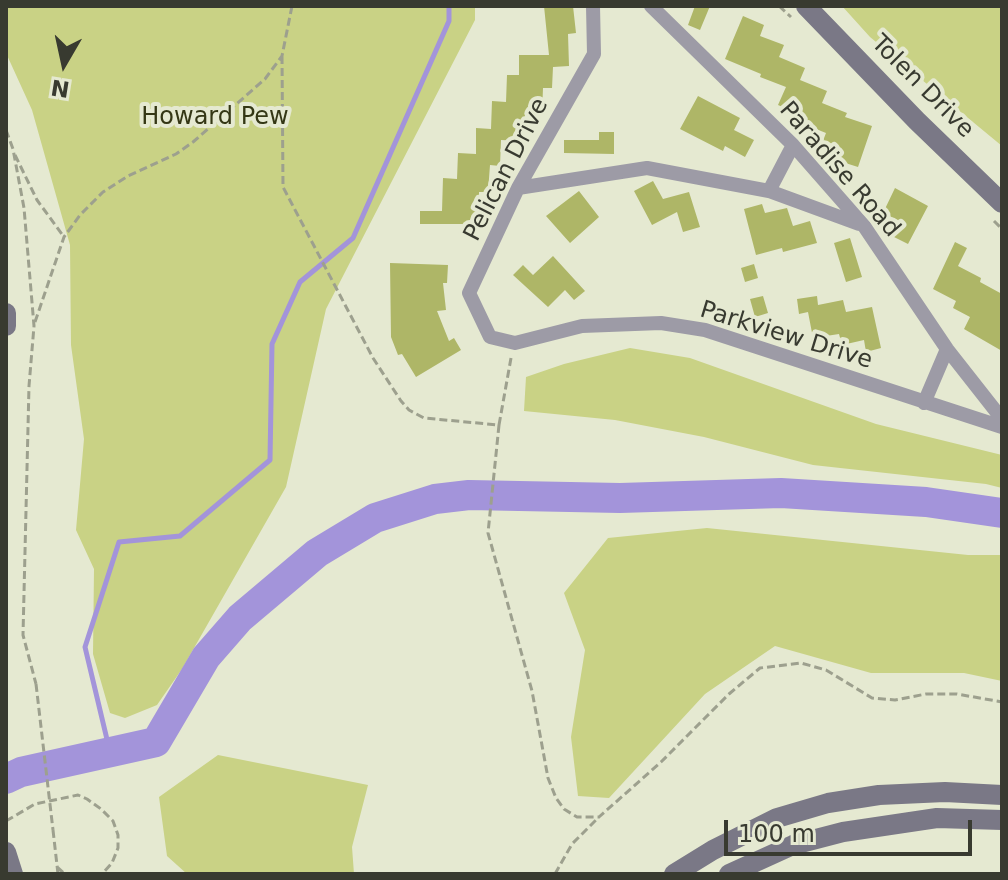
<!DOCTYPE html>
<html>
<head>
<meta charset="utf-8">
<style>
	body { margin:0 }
	#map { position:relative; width:1008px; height:880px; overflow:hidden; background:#e5e9d1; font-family:"DejaVu Sans",sans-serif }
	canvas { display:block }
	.frame { position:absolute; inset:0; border:8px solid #383a30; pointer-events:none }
	.north { position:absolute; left:24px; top:24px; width:80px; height:80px; -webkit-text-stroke:6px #e5e9d1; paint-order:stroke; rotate:189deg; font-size:22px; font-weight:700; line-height:32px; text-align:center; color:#383a30 }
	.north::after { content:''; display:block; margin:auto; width:28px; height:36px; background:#383a30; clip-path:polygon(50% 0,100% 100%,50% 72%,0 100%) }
	.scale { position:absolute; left:724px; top:820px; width:248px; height:36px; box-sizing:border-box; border:4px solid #383a30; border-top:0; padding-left:10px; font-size:24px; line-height:28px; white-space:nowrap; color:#383a30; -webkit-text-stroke:6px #e5e9d1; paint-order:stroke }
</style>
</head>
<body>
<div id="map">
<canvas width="1008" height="880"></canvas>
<div class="frame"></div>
<div class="north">N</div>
<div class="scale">100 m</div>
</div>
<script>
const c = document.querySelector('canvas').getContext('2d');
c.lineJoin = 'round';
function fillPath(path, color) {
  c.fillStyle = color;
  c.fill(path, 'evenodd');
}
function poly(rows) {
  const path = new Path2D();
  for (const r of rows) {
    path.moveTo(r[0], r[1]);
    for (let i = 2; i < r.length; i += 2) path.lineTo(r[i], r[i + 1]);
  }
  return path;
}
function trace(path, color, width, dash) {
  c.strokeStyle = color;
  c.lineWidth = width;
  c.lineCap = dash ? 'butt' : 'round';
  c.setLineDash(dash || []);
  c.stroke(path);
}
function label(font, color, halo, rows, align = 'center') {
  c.font = font + ' "DejaVu Sans",sans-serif';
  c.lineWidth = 8;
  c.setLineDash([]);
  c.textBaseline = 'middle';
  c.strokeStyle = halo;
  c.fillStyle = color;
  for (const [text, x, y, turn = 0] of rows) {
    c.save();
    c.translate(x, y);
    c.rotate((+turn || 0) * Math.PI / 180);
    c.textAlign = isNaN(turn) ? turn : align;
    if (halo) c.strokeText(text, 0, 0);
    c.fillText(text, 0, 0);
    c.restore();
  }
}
const green = poly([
	[6,6,475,6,475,20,326,309,286,487,182,669,157,705,125,718,110,713,93,654,94,569,76,530,84,439,71,345,70,245,32,110,6,53],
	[842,6,1002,6,1002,146,870,37],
	[630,348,690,358,876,424,1002,455,1002,488,986,484,813,465,704,437,615,420,524,411,526,377,564,364],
	[707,528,968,555,1002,555,1002,681,964,673,871,673,775,646,705,694,609,798,578,796,571,737,585,650,564,593,608,538],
	[218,755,368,785,352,847,354,874,187,874,167,856,159,797]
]);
const stream = poly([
	[110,752,85,647,119,542,180,536,270,460,272,344,300,282,353,238,449,21,449,6]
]);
const river = poly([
	[6,779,21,772,156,742,206,657,240,618,317,553,375,518,435,499,469,495,620,498,781,493,926,502,1002,513]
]);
const building = poly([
	[544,6,573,6,576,33,568,34,569,66,553,67,552,88,543,88,542,114,525,113,524,141,501,140,500,166,490,165,488,192,479,192,479,224,420,224,420,211,442,211,443,178,457,179,458,153,476,154,476,128,491,129,492,101,506,102,507,75,519,75,519,55,549,55],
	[695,6,710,6,700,30,688,25],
	[743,16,764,25,760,36,784,45,779,57,805,68,800,80,827,91,822,103,847,113,845,117,872,126,858,167,839,161,841,153,821,146,826,133,801,123,804,116,778,105,786,87,760,77,761,74,725,59],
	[698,96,740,118,734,130,754,140,745,157,725,146,723,151,680,129],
	[599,132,614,132,614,154,564,153,564,140,599,140],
	[653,181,663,199,689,192,700,227,683,232,677,212,652,225,634,191],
	[895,188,928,206,908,244,892,236,900,221,883,213],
	[579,191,599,217,570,243,546,216],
	[762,204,765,213,787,208,793,226,810,221,817,243,783,252,782,248,756,255,744,209],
	[850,238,862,277,846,282,834,243],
	[955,242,967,248,958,266,981,278,980,282,1002,294,1002,351,964,329,970,317,953,308,956,301,933,289],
	[553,256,585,291,574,300,565,290,548,307,513,275,523,265,533,275],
	[390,263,448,265,447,283,443,283,446,310,437,311,449,341,454,338,461,350,416,377,402,354,398,355,391,337],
	[754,264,758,278,745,282,741,268],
	[763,296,768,313,755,317,750,299],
	[817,296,818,305,843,300,846,312,872,307,881,348,866,352,864,340,842,345,839,334,813,338,808,312,799,314,797,299]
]);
const path = poly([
	[779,6,791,17],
	[282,56,283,187,373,358,401,401,409,410,424,418,499,425,511,358],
	[6,130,13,149,24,208,34,326,29,386,23,635,36,684],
	[15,155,37,200,64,237],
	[994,221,1002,229],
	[35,322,64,237,80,215,103,192,128,176,176,154,193,142,265,79,282,56,292,6],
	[499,425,488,533,532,691,548,778,556,798,564,809,577,817,599,817,661,762,729,694,760,668,801,663,826,670,872,698,895,700,926,694,957,694,1002,702],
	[6,821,35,804,78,795,87,799,101,809,113,821,118,835,118,848,112,863,102,874],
	[53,830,58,874],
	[57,867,65,874],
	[555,874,572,844,599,817]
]);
const street = poly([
	[593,6,594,54,518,188,469,293,490,337,515,343,582,326,661,323,705,330,1002,427],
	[651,6,793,145,864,226,947,349,1002,419],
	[518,188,647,168,769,191,859,224],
	[769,191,793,145],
	[924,403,947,349]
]);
const secondary = poly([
	[806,6,917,121,1002,203],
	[6,313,6,326],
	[6,852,13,874],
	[674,874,713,850,777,818,828,803,879,795,945,792,1002,795],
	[729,874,793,845,843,832,937,818,1002,820]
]);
const pathBridge = poly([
	[36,684,53,830]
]);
const streetNames = [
	["Tolen Drive",922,87,45],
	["Pelican Drive",507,170,-63],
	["Paradise Road",839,170,49],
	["Parkview Drive",786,336,17]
];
const parkNames = [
	["Howard Pew",215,118]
];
fillPath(green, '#c9d285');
trace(stream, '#a394da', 5);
trace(river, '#a394da', 30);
fillPath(building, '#aeb667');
trace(path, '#9da08e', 3, [8, 4]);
trace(street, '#9d9ba6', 14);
trace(secondary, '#7a7886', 20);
trace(pathBridge, '#9da08e', 3, [8, 4]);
label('24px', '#383a30', '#e5e9d1', streetNames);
label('24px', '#343715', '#e5e9d1', parkNames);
</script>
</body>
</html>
